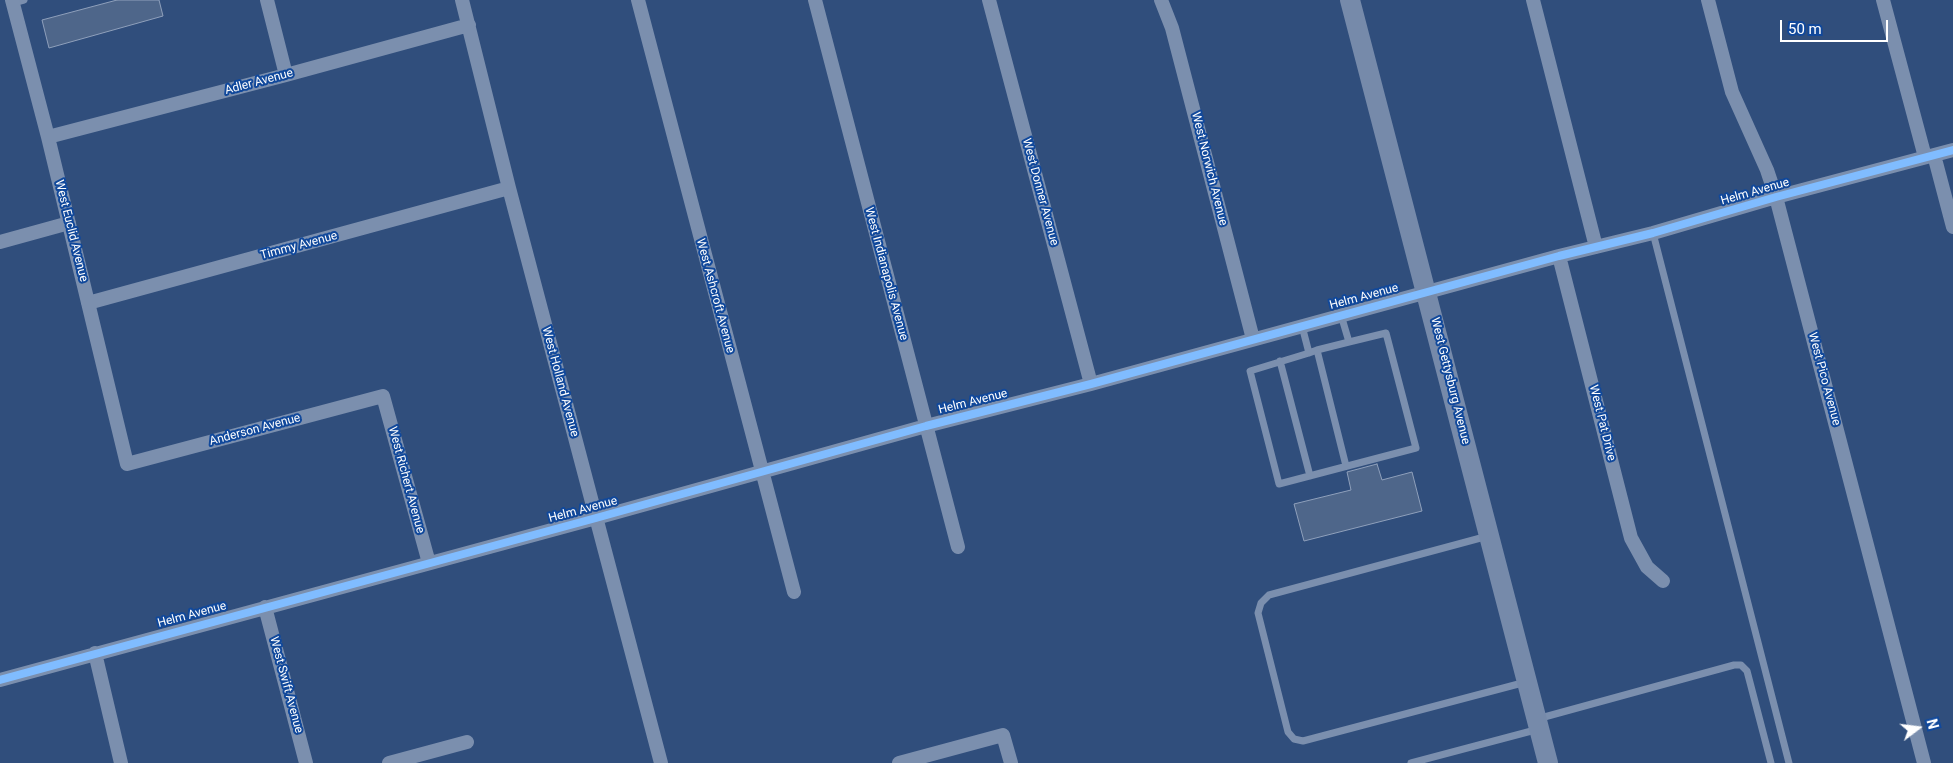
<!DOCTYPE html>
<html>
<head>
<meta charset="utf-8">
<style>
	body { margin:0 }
	#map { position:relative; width:1953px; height:763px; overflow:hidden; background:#304e7c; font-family:Roboto,sans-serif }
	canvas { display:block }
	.north { position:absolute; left:1893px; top:703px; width:50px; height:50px; -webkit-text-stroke:4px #10489b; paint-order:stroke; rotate:75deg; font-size:14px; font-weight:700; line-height:20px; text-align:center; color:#fff }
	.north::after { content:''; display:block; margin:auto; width:18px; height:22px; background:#fff; clip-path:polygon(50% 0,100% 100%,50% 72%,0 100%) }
	.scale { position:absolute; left:1780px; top:20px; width:108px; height:22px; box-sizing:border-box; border:2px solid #fff; border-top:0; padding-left:6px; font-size:15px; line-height:18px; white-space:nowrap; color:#fff; -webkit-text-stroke:4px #10489b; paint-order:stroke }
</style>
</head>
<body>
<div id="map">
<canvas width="1953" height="763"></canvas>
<div class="north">N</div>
<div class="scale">50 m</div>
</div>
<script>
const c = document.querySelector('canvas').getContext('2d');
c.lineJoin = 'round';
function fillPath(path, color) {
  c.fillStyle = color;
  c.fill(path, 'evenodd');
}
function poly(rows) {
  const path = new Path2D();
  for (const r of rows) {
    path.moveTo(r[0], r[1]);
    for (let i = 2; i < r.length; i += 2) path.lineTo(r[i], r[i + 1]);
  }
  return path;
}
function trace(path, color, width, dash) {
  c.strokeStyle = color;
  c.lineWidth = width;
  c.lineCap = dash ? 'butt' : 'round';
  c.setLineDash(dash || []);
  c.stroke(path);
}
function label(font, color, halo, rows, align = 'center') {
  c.font = font + ' Roboto,sans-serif';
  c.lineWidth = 4;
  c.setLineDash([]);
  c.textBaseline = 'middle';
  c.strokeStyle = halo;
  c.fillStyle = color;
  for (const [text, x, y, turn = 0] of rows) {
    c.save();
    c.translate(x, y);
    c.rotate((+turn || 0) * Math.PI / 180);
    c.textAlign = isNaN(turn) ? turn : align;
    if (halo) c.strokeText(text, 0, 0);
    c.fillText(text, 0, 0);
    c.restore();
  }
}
const building = poly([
	[117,0,159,0,163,16,49,48,42,20,117,0],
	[1377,464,1382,480,1412,472,1422,511,1304,541,1294,504,1351,490,1347,472,1377,464]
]);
const lane = poly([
	[13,3,24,0],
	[1653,233,1789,763],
	[1302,326,1309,353,1317,350,1349,342,1341,315],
	[1317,350,1346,466],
	[1309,353,1250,371,1279,484,1416,448,1386,333,1349,342],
	[1280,361,1310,476],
	[1488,536,1269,595,1261,603,1258,613,1288,732,1294,739,1303,741,1526,682],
	[1537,719,1734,665,1741,665,1747,671,1771,763],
	[1411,763,1539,729]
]);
const street = poly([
	[12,0,48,137,127,464,383,396,429,563],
	[267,0,286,75],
	[462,0,509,188,661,763],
	[638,0,794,592],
	[815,0,958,547],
	[989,0,1091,384],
	[1161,0,1172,28,1253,339],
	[1533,0,1596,247],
	[1708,0,1732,92,1767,170,1776,197,1924,763],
	[1883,0,1925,157],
	[48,137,286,75,469,25],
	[1934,155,1953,227],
	[0,242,69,223],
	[1559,256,1631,538,1647,567,1663,581],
	[88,303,509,188],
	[265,607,306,763],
	[95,653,121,763],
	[0,680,596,518,926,426,1091,384,1559,256,1653,233,1776,197,1953,150],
	[389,763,467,742],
	[899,763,1003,735,1011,763]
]);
const secondary = poly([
	[1350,0,1548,763]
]);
const cycleway = poly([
	[0,680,596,518,926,426,1091,384,1559,256,1653,233,1776,197,1953,150]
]);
const streetNames = [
	["Adler Avenue",259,82,-15],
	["West Norwich Avenue",1209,169,76],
	["West Donner Avenue",1040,192,75],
	["Helm Avenue",1755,192,-16],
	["West Euclid Avenue",71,231,76],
	["Timmy Avenue",299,246,-15],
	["West Indianapolis Avenue",886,274,75],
	["West Ashcroft Avenue",715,296,75],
	["Helm Avenue",1364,297,-15],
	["West Pico Avenue",1824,379,75],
	["West Gettysburg Avenue",1450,381,76],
	["West Holland Avenue",560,382,75],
	["Helm Avenue",973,402,-14],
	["West Pat Drive",1602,423,76],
	["Anderson Avenue",255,430,-15],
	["West Richert Avenue",406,480,75],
	["Helm Avenue",583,510,-15],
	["Helm Avenue",192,615,-15],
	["West Swift Avenue",286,685,75]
];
fillPath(building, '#4e668a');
trace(building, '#8fa0bb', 1);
trace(lane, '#7b8fae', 7);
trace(street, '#7b8fae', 14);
trace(secondary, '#768aaa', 20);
trace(cycleway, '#80bcff', 8);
label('12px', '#fff', '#10489b', streetNames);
</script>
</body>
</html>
